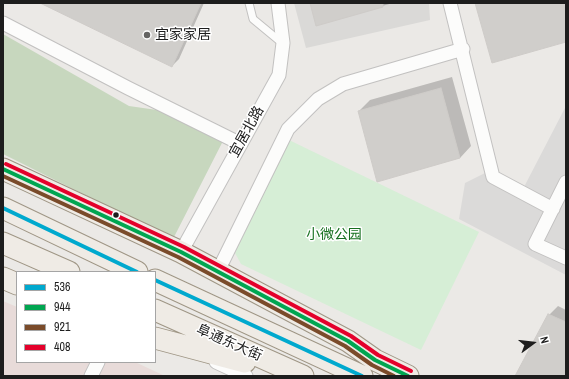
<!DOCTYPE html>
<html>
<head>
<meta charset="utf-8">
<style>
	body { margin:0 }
	#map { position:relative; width:569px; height:379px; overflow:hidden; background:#ebe9e6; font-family:"Archivo Narrow",sans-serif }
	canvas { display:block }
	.frame { position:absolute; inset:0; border:4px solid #1d1d1d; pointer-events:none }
	.legend { position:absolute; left:16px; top:271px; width:140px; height:92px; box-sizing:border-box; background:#fff; border:1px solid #a5a5a5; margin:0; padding:5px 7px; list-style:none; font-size:12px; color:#1d1d1d }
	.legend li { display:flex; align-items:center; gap:8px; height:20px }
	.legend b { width:20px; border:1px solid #a5a5a5 }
	.north { position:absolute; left:513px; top:323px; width:40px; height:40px; -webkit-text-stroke:3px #fff; paint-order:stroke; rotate:75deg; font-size:11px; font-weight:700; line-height:16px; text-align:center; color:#1d1d1d }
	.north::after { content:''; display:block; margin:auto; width:14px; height:18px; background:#1d1d1d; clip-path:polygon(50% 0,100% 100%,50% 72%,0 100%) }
</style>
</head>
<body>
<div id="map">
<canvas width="569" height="379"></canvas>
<div class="frame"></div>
<ul class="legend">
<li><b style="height:5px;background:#00a9ce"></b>536</li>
<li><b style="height:5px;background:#00a651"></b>944</li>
<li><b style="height:5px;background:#7a4b2a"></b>921</li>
<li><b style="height:5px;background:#e4002b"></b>408</li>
</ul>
<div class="north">N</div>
</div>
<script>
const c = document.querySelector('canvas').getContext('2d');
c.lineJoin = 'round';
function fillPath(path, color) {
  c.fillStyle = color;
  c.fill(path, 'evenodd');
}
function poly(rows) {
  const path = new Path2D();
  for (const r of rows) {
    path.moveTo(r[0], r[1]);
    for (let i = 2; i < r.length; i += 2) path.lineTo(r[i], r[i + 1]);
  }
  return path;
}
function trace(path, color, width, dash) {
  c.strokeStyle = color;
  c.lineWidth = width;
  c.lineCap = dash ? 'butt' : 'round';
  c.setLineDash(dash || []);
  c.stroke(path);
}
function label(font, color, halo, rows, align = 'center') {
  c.font = font + ' "Archivo Narrow","Noto Sans SC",sans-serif';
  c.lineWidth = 3;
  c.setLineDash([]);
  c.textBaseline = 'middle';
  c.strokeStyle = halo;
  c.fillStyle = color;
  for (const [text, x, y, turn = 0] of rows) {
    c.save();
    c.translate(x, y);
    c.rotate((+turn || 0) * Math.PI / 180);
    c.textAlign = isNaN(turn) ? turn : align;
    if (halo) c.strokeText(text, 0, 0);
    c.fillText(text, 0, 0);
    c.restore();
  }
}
const residential = poly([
	[294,3,429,3,430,20,306,48]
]);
const commercial = poly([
	[3,301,17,307,17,362,135,362,165,376,3,376]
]);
const forest = poly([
	[3,34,129,106,171,112,224,139,173,239,3,154]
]);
const park = poly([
	[289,140,479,232,421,350,241,264,235,253]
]);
const parking = poly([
	[566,106,566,275,459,219,465,183,493,169,524,187]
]);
const shadow = poly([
	[43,3,204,3,179,59,172,66],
	[311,3,393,3,317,24],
	[452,77,471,146,460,158,378,180,359,111,370,100],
	[558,306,566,310,566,376,521,376,549,315]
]);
const building = poly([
	[40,3,201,3,172,67,40,3],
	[310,3,383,3,383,7,316,26,310,3],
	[475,3,566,3,566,42,492,63,475,3],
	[441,88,460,158,377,182,358,111,441,88],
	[548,314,566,322,566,376,515,376,548,314]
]);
const service = poly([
	[249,3,253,19,282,43]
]);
const minor = poly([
	[450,3,493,177,553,209],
	[3,23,128,88,241,144],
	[566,182,535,244,566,258],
	[181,252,279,75,283,43,278,3],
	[217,273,288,129,318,99,343,84,463,49],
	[216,362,246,376],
	[91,376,98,362]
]);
const primary = poly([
	[3,169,181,252,348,341,375,360,408,376],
	[3,208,137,272],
	[3,243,69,272],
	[3,278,17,284],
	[155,280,362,376],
	[155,310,303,376],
	[155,338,245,362]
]);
const bus1 = poly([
	[3,208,137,272],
	[155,280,362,376]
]);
const bus2 = poly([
	[3,169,181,252,348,341,375,360,408,376]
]);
const bus3 = poly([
	[3,176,178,257,345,346,372,365,394,376]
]);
const bus4 = poly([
	[6,164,184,247,351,336,378,355,411,371]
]);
const markers = [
	[147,35,4,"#656463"],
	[116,215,3.5,"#1d1d1d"]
];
const poiNames = [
	["宜家家居",155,35]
];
const streetNames = [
	["宜居北路",247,132,-61],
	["阜通东大街",229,343,24]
];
const parkNames = [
	["小微公园",334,235]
];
fillPath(residential, '#dad9d7');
fillPath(commercial, '#e8dbd9');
fillPath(forest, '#c7d7be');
fillPath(park, '#d6eed6');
fillPath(parking, '#dbdad9');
fillPath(shadow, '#0003');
fillPath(building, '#d0cecb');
trace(building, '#cecbc8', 1);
trace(service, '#c2c1c0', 9);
trace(minor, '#c2c1c0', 15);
trace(primary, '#9f9685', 23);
trace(service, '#fcfcfb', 7);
trace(minor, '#fcfcfb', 13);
trace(primary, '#efebe5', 21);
trace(bus1, '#00a9ce', 4);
trace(bus2, '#00a651', 4);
trace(bus3, '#7a4b2a', 4);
trace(bus4, '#e4002b', 4);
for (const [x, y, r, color] of markers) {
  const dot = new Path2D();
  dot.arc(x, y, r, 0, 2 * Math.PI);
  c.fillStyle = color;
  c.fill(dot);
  trace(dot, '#fff', 1.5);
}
label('14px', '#1d1d1d', '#fff', poiNames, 'left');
label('14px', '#1d1d1d', '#fff', streetNames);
label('14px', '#16701f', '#fff', parkNames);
</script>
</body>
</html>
